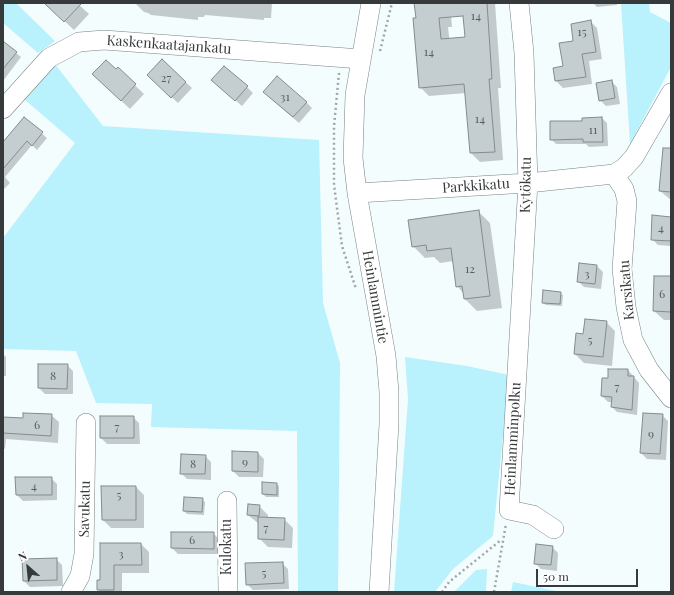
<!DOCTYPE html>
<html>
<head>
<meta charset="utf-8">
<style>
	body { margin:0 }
	#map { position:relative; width:674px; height:595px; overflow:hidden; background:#f4fdfe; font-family:"Playfair Display",serif }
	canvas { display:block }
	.frame { position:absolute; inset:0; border:4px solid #363a3b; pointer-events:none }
	.north { position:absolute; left:8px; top:547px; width:40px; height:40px; -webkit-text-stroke:3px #fff; paint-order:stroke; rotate:333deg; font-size:11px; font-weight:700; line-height:16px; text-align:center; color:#363a3b }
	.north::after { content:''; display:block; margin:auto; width:14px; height:18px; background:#363a3b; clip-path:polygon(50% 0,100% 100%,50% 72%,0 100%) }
	.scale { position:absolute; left:536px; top:569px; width:102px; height:18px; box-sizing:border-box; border:2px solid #363a3b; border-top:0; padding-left:5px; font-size:12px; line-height:14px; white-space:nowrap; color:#363a3b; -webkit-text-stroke:3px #fff; paint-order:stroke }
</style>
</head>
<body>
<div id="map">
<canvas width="674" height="595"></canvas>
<div class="frame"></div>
<div class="north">N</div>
<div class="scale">50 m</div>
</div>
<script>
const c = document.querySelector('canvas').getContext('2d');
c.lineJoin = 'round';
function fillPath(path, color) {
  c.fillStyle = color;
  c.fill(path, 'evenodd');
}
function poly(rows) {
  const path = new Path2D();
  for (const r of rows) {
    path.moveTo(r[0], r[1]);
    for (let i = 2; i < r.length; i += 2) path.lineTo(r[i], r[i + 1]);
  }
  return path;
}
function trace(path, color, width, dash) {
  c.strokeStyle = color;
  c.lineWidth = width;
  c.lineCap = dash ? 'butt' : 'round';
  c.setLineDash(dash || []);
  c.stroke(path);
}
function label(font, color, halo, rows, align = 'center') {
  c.font = font + ' "Playfair Display",serif';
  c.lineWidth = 4;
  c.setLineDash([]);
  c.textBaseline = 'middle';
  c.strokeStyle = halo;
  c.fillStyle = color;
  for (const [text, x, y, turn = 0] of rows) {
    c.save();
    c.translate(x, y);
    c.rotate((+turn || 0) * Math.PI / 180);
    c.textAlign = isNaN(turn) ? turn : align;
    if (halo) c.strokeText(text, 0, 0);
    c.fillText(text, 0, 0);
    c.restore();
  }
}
const green = poly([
	[3,3,16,3,55,41,38,53,3,23],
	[621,3,649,3,650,12,671,23,671,67,630,144],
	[55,64,103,126,319,140,323,303,340,363,338,592,298,592,297,431,151,427,152,404,96,403,76,351,3,349,3,238,75,143,24,99],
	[405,357,467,366,509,375,493,536,453,569,435,592,394,592,408,399],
	[487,569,486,592,454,592,476,570],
	[513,582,561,592,511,592]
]);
const shadow = poly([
	[45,3,77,3,89,14,74,30],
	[135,3,272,3,271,18,264,18,264,20,205,15,204,17,198,17,198,20,151,15,148,13,144,12],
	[415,3,450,3,452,27,448,27,450,45,467,49,463,3,495,3,501,88,498,88,503,160,480,162,471,153,466,93,429,96,420,87],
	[593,3,617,3,617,5,597,7],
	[590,21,597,28,602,59,589,61,592,84,563,88,556,81,554,69,564,67],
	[3,43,21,57,3,81],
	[162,60,192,88,178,103,154,81],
	[118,69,144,94,130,109,102,83],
	[611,81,617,87,620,104,606,106,600,100],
	[219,86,247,87,253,93,242,106],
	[270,98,306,102,312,108,299,123],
	[24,118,47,138,37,150,32,145,5,177,10,183,3,190,3,142],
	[602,118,607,123,608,146,589,147,586,144,556,144,551,139,583,122],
	[671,155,671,200,660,191],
	[478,211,490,223,502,308,477,311,465,299,464,294,457,286,454,261,440,263,434,257,425,258,413,246],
	[671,218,671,246,658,245,652,239],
	[597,266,603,272,601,289,584,287,578,281],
	[671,277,671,320,664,320,654,311],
	[560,293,563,295,562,306,546,305,543,303],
	[606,322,615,331,612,366,584,363,575,354,584,335],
	[3,354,6,357,6,376,3,376],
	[67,365,73,371,73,394,45,394,39,388],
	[628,370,639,383,637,415,617,412,612,407,612,402,608,402,602,396,609,379],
	[51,415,59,422,58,443,6,439,5,449,3,448,3,418,24,419],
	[662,415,668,421,666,460,647,459,641,453],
	[133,417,139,423,140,444,107,444,101,438],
	[258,453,264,459,263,477,239,477,233,471],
	[205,456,211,462,211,480,187,479,181,473],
	[51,478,57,484,57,500,23,501,17,495],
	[276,484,279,486,279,497,266,497,263,494],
	[136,487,144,495,144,528,111,528,103,520],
	[202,499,205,502,204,515,187,514,184,511],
	[259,506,268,515,268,518,284,519,293,528,292,548,268,547,259,538,259,524,248,515],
	[213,533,219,539,219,554,178,554,172,548],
	[101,544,141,544,149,552,149,573,122,573,122,592,101,592,98,590,101,581],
	[552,547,558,553,557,571,541,569,535,563],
	[56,559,62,565,63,586,30,587,24,581],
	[282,563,288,569,289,589,253,590,247,584]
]);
const building = poly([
	[44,3,82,3,64,22,44,3],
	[414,3,487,3,492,79,489,79,495,152,470,153,464,84,419,88,413,18,416,18,414,3],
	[463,16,465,37,441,39,439,18,463,16],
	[591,20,596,52,582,54,586,77,555,81,553,68,563,66,559,43,573,41,571,24,591,20],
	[3,41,17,52,3,69,3,41],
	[162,59,186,82,171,98,147,75,162,59],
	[106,60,116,69,118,67,136,84,121,101,92,74,106,60],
	[224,66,248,86,235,101,211,80,224,66],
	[277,76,307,102,293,117,263,92,277,76],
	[612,80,615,98,599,101,596,83,612,80],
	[24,117,43,132,32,146,27,141,3,169,3,142,24,117],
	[602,117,603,142,583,142,583,139,550,140,550,121,582,121,582,118,602,117],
	[663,148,671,148,671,192,659,191,663,148],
	[479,210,490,296,464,299,462,286,456,287,451,248,427,251,426,245,412,247,408,220,479,210],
	[652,215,671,217,671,241,651,240,652,215],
	[579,263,597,265,595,284,577,282,579,263],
	[654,276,671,276,671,312,653,311,654,276],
	[543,290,561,292,560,304,542,303,543,290],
	[585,319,607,321,603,357,574,354,576,333,583,334,585,319],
	[38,364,68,364,67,389,38,388,38,364],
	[608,369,628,369,628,376,634,376,632,410,611,407,612,397,601,396,602,378,608,378,608,369],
	[23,413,52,414,51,436,3,433,3,417,23,418,23,413],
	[643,413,663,414,660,454,640,453,643,413],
	[100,416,134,416,134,438,100,438,100,416],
	[232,451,258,452,258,472,232,471,232,451],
	[181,454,206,455,205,474,180,474,181,454],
	[15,477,52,477,52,495,16,495,15,477],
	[262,482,277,483,277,495,262,494,262,482],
	[101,486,136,486,136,520,102,520,101,486],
	[184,497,203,498,202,512,183,511,184,497],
	[248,504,260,505,259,516,247,515,248,504],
	[258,517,285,518,284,540,258,539,258,517],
	[171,532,214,532,214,549,171,548,171,532],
	[100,543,141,543,142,565,114,565,114,590,97,590,97,580,100,580,100,543],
	[536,544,553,546,551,565,534,564,536,544],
	[57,558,57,580,23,581,22,559,57,558],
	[283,562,284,583,246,585,245,563,283,562]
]);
const path = poly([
	[380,51,392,3],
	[339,73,334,126,334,185,342,246,356,289],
	[442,592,449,582,501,540],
	[494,592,506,524]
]);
const minor = poly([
	[371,3,355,95,353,158,357,193,386,356,389,392,389,424,379,592],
	[519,3,524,53,528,183,509,510,533,515,554,529],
	[3,109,49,58,79,42,104,40,361,59],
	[614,174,624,189,627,201,622,269,626,307,633,340,649,370,671,398],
	[357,193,528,183,614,174,624,168,634,157,671,93],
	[227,501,228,592],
	[71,592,80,576,84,554,86,423]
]);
const numberNames = [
	["14",476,16],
	["15",582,32],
	["14",429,52],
	["27",166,78],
	["31",285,97],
	["14",480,119],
	["11",593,130],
	["4",661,228],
	["12",470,269],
	["3",587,274],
	["6",662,294],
	["5",590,340],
	["8",53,376],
	["7",617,387],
	["6",37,425],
	["7",117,427],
	["9",651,434],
	["9",245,462],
	["8",193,464],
	["4",34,486],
	["5",119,495],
	["7",266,528],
	["6",192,540],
	["3",121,554],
	["5",264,573]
];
const streetNames = [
	["Kaskenkaatajankatu",169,45,4],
	["Kytökatu",526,185,-89],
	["Parkkikatu",476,186,-4],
	["Karsikatu",627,290,-95],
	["Heinlammintie",375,297,80],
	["Heinlamminpolku",513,439,-87],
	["Savukatu",85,509,-89],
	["Kulokatu",227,547,-90]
];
fillPath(green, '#b9f1fc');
fillPath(shadow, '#0003');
fillPath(building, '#c4ced0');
trace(building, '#828b8d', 1);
trace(minor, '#778082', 20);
trace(path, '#9fa6a7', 2.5, [2, 3]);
trace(minor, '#fff', 19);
label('12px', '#5a5f60', null, numberNames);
label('14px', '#363a3b', '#fff', streetNames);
</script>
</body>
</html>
